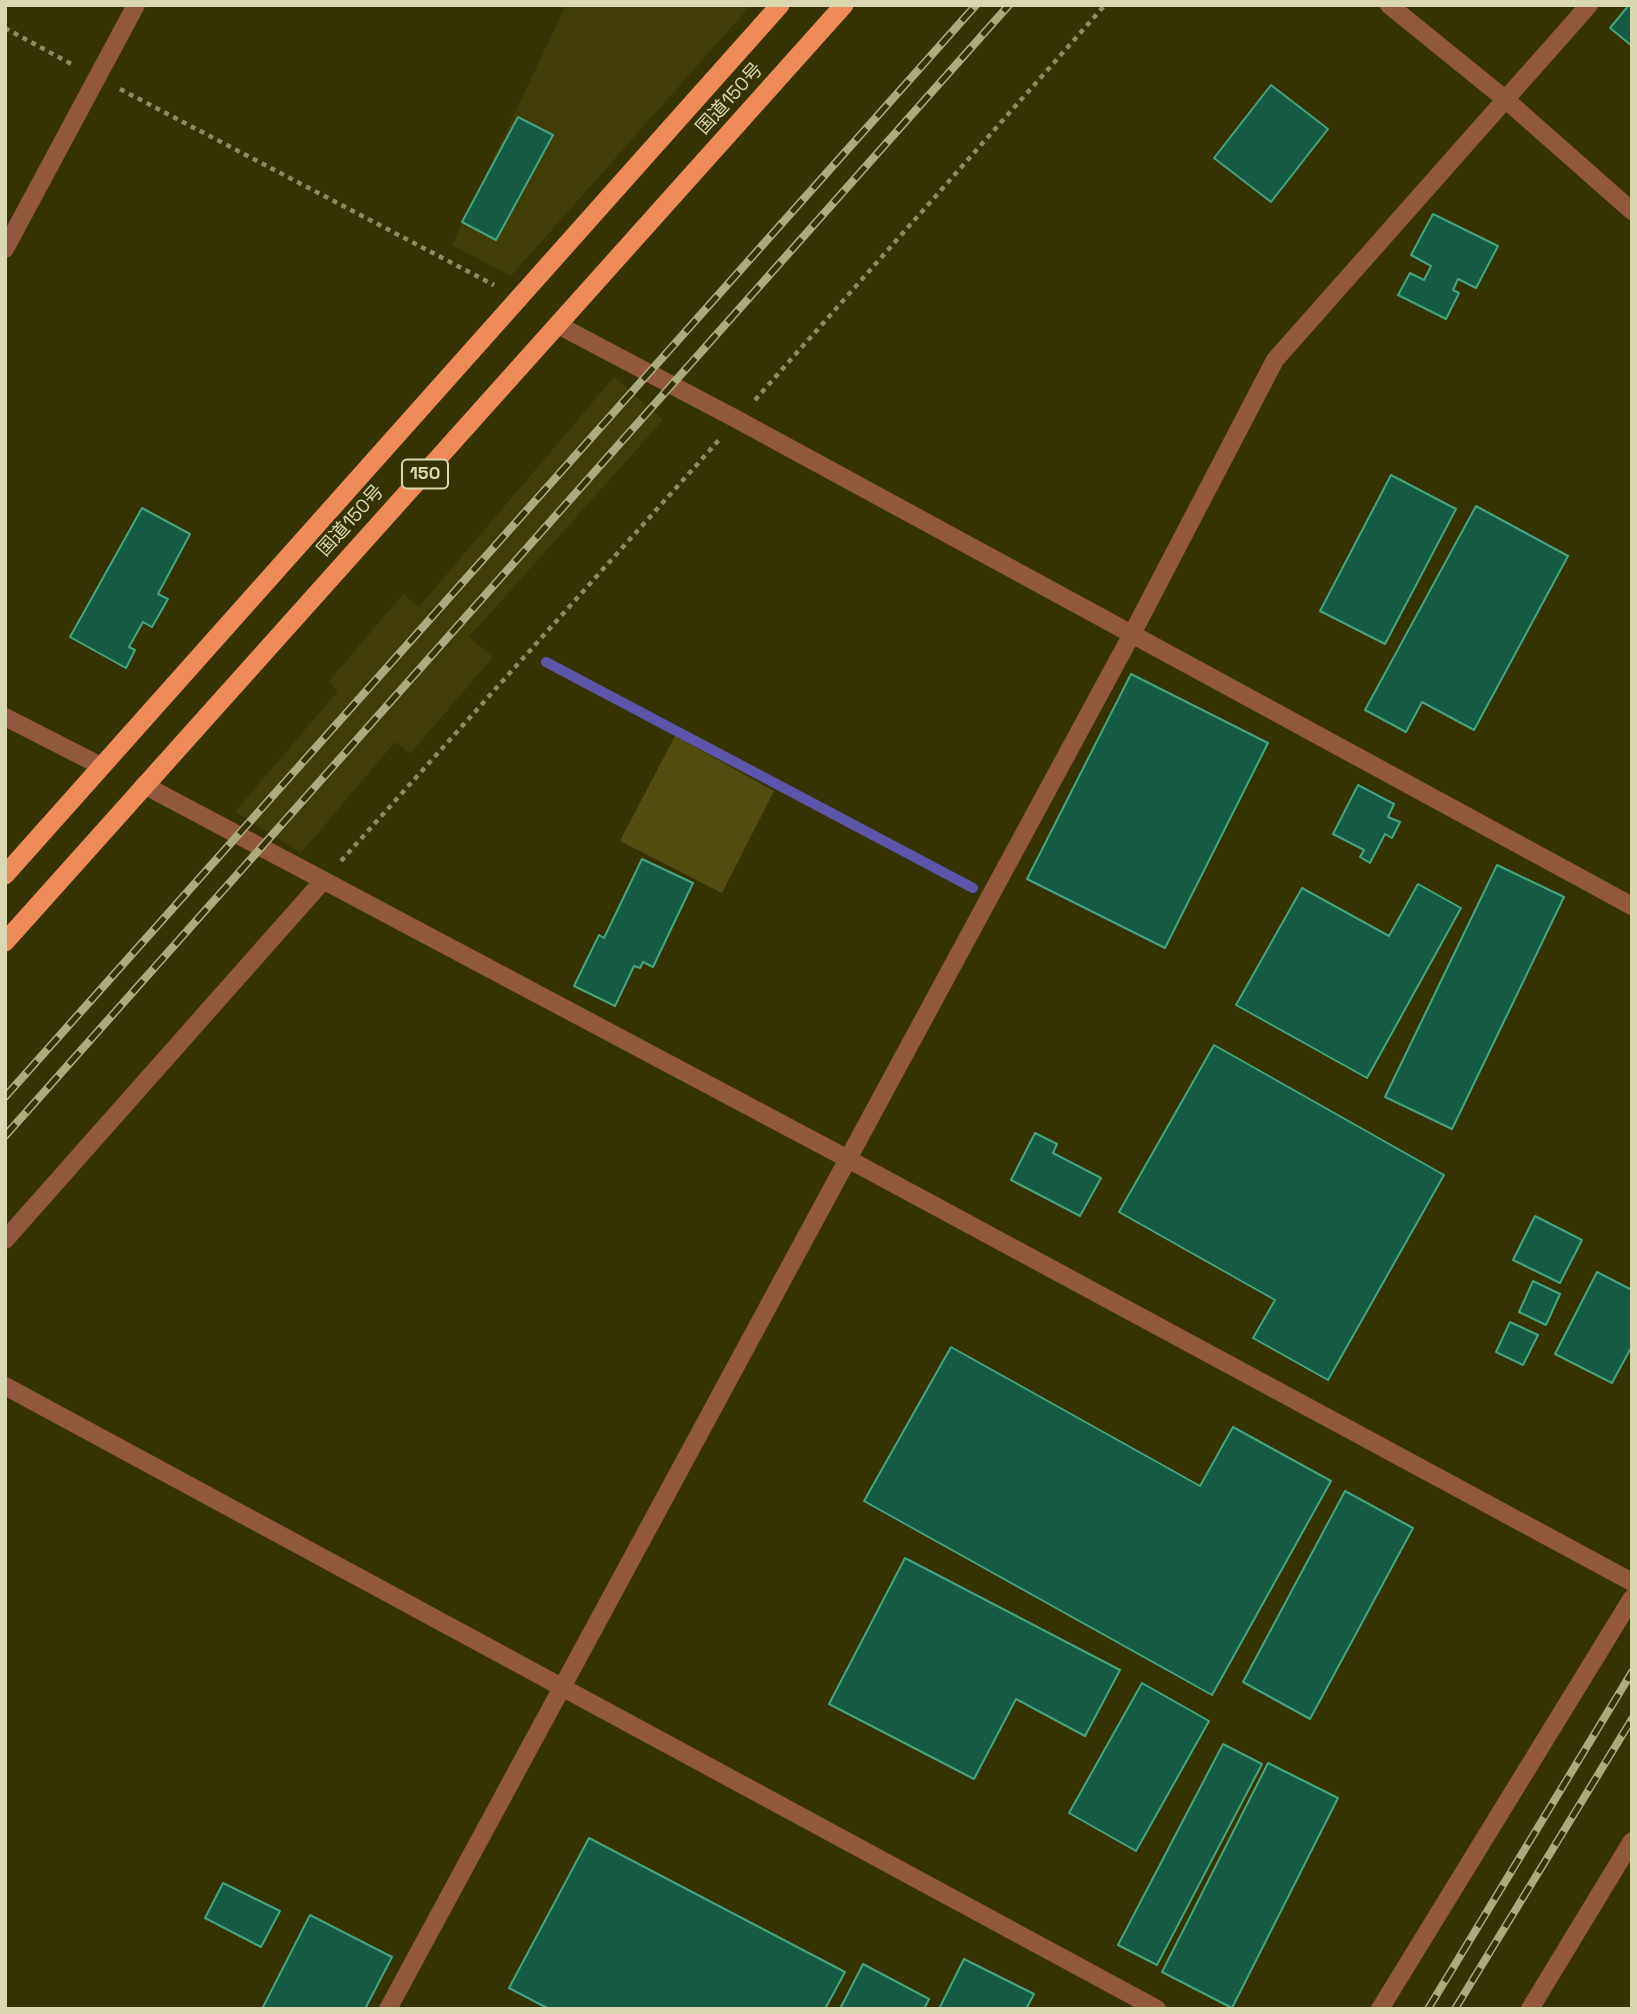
<!DOCTYPE html>
<html>
<head>
<meta charset="utf-8">
<style>
	body { margin:0 }
	#map { position:relative; width:1637px; height:2014px; overflow:hidden; background:#363303; font-family:"Space Grotesk",sans-serif }
	canvas { display:block }
	.frame { position:absolute; inset:0; border:7px solid #d9d8af; pointer-events:none }
</style>
</head>
<body>
<div id="map">
<canvas width="1637" height="2014"></canvas>
<div class="frame"></div>
</div>
<script>
const c = document.querySelector('canvas').getContext('2d');
c.lineJoin = 'round';
function fillPath(path, color) {
  c.fillStyle = color;
  c.fill(path, 'evenodd');
}
function poly(rows) {
  const path = new Path2D();
  for (const r of rows) {
    path.moveTo(r[0], r[1]);
    for (let i = 2; i < r.length; i += 2) path.lineTo(r[i], r[i + 1]);
  }
  return path;
}
function trace(path, color, width, dash) {
  c.strokeStyle = color;
  c.lineWidth = width;
  c.lineCap = dash ? 'butt' : 'round';
  c.setLineDash(dash || []);
  c.stroke(path);
}
function label(font, color, halo, rows, align = 'center') {
  c.font = font + ' "Space Grotesk","Noto Sans JP",sans-serif';
  c.lineWidth = 6;
  c.setLineDash([]);
  c.textBaseline = 'middle';
  c.strokeStyle = halo;
  c.fillStyle = color;
  for (const [text, x, y, turn = 0] of rows) {
    c.save();
    c.translate(x, y);
    c.rotate((+turn || 0) * Math.PI / 180);
    c.textAlign = isNaN(turn) ? turn : align;
    if (halo) c.strokeText(text, 0, 0);
    c.fillText(text, 0, 0);
    c.restore();
  }
}
const built = poly([
	[566,5,751,5,511,276,452,245],
	[614,377,663,420,469,637,493,657,410,754,395,742,301,853,235,812,338,691,328,682,403,594,419,607]
]);
const green = poly([
	[675,736,774,791,722,893,620,841]
]);
const stream = poly([
	[546,662,973,888]
]);
const building = poly([
	[1629,5,1632,5,1632,46,1610,28,1629,5],
	[1271,85,1328,129,1271,202,1214,158,1271,85],
	[518,117,553,135,496,240,462,222,518,117],
	[1433,214,1498,246,1476,288,1458,279,1453,290,1459,293,1446,319,1398,295,1410,273,1424,280,1431,266,1411,255,1433,214],
	[1391,475,1456,509,1385,644,1320,611,1391,475],
	[1476,506,1568,556,1474,730,1422,702,1406,732,1365,710,1476,506],
	[142,508,190,534,158,594,168,599,152,627,143,622,129,647,135,650,126,668,70,637,142,508],
	[1131,674,1268,743,1165,948,1027,879,1131,674],
	[1358,785,1394,804,1388,817,1400,822,1392,838,1385,834,1370,863,1360,857,1364,850,1333,834,1358,785],
	[642,859,693,883,653,967,643,962,640,968,634,966,615,1006,574,986,599,935,604,938,642,859],
	[1497,865,1564,897,1452,1129,1385,1097,1497,865],
	[1418,884,1461,908,1367,1078,1236,1005,1302,888,1389,936,1418,884],
	[1214,1045,1444,1175,1328,1380,1253,1338,1275,1300,1119,1212,1214,1045],
	[1035,1133,1057,1144,1053,1153,1101,1178,1080,1216,1011,1180,1035,1133],
	[1535,1216,1582,1240,1560,1283,1513,1260,1535,1216],
	[1597,1272,1632,1290,1632,1346,1612,1383,1555,1354,1597,1272],
	[1533,1281,1560,1294,1546,1325,1519,1312,1533,1281],
	[1510,1322,1538,1335,1523,1365,1496,1352,1510,1322],
	[951,1347,1200,1486,1233,1427,1331,1481,1212,1695,864,1501,951,1347],
	[1345,1491,1413,1528,1310,1719,1243,1682,1345,1491],
	[905,1558,1120,1670,1085,1736,1016,1699,974,1779,829,1704,905,1558],
	[1142,1683,1209,1721,1136,1851,1069,1813,1142,1683],
	[1223,1744,1262,1764,1157,1965,1118,1945,1223,1744],
	[1268,1763,1338,1798,1232,2008,1162,1972,1268,1763],
	[589,1838,845,1972,825,2009,549,2009,509,1988,589,1838],
	[223,1883,280,1911,261,1947,205,1918,223,1883],
	[310,1915,392,1957,365,2009,262,2009,310,1915],
	[964,1959,1034,1994,1026,2009,939,2009,964,1959],
	[863,1964,929,1999,924,2009,840,2009,863,1964]
]);
const path = poly([
	[5,28,75,66],
	[120,89,494,285],
	[755,400,1105,5],
	[341,861,719,440]
]);
const minor = poly([
	[1389,5,1505,99,1632,211],
	[5,249,136,5],
	[558,325,738,420,1632,906],
	[5,717,101,766],
	[144,785,848,1159,1632,1582],
	[5,1240,322,882],
	[5,1386,1157,2009],
	[388,2009,1132,634,1275,360,1589,5],
	[1380,2009,1632,1598],
	[1530,2009,1632,1841]
]);
const trunk = poly([
	[5,875,780,5],
	[5,942,844,5]
]);
const rail = poly([
	[5,1097,976,5],
	[5,1136,1009,5],
	[1428,2009,1632,1672],
	[1455,2009,1632,1719]
]);
const shields = [
	[425,474,46]
];
const shieldNames = [
	["150",425,474]
];
const streetNames = [
	["国道150号",730,99,-48],
	["国道150号",351,521,-48]
];
fillPath(built, '#413d07');
fillPath(green, '#534e0f');
trace(stream, '#5d55a9', 10);
fillPath(building, '#165b43');
trace(building, '#45a580', 2);
trace(path, '#8d8b5f', 4.5, [5, 5]);
trace(minor, '#91583d', 18);
trace(trunk, '#ef8a59', 19);
trace(rail, '#acaa7f', 8);
trace(rail, '#363303', 5, [16]);
for (const [x, y, w] of shields) {
  const box = new Path2D();
  box.roundRect(x - w / 2, y - 14.5, w, 29, 5);
  c.fillStyle = '#363303';
  c.fill(box);
  trace(box, '#d9d8af', 2);
}
label('bold 18px', '#d9d8af', null, shieldNames);
label('19px', '#d9d8af', '#363303', streetNames);
</script>
</body>
</html>
